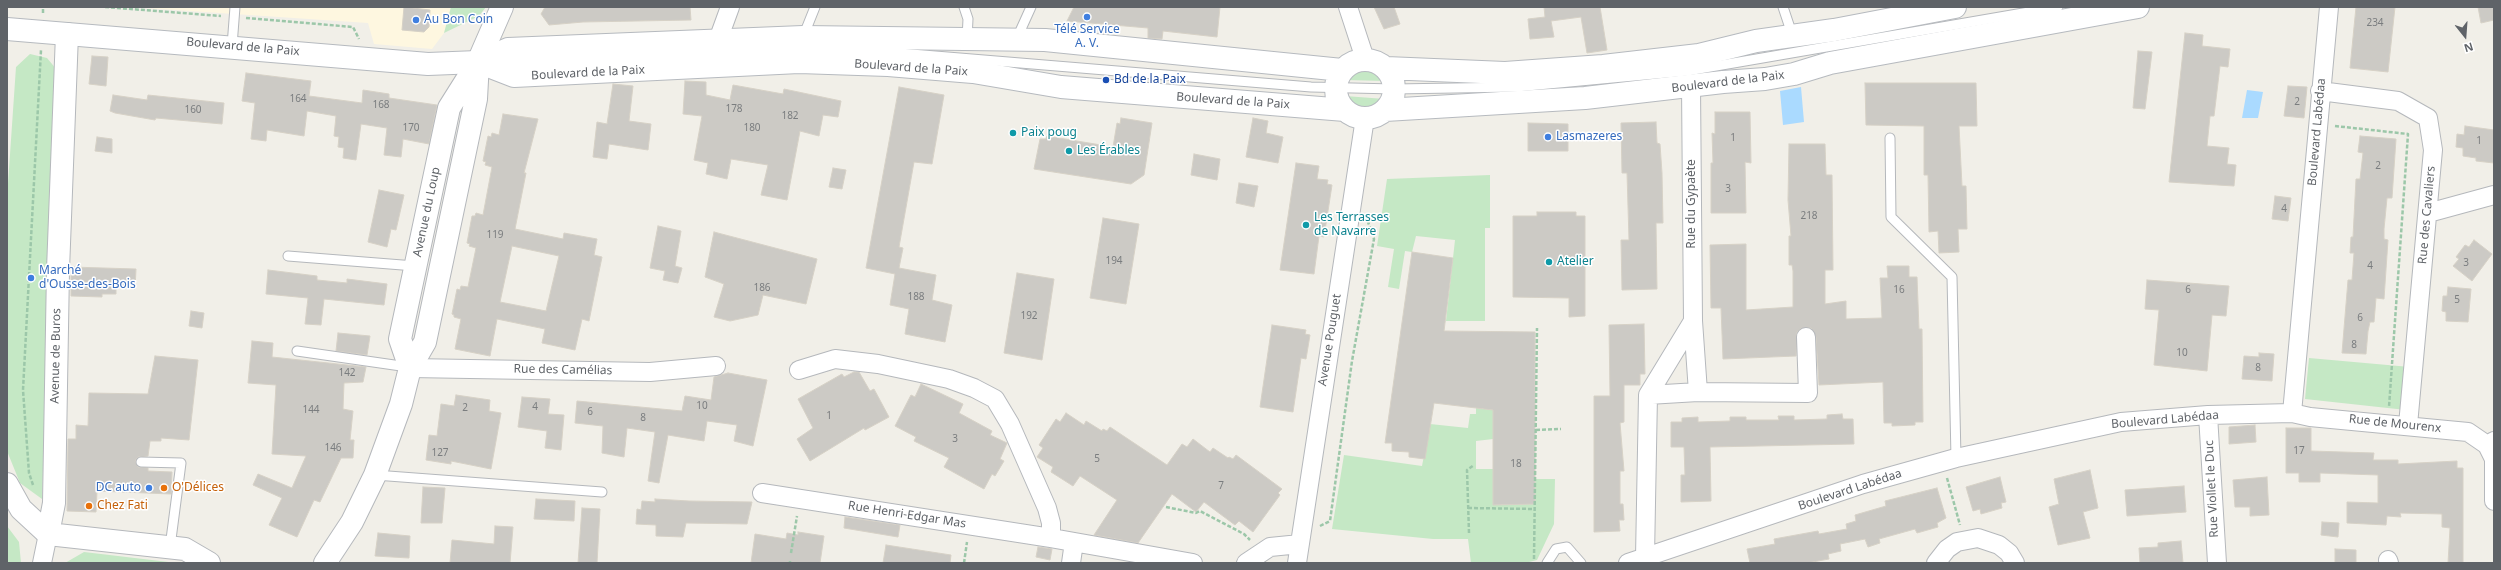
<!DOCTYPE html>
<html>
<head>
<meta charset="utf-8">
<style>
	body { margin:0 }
	#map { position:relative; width:2501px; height:570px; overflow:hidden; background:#f1efe8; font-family:"Noto Sans",sans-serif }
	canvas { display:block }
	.frame { position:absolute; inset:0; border:8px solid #5f6368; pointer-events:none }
	.north { position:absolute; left:2445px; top:16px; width:40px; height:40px; -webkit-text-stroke:3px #fff; paint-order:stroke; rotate:163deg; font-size:11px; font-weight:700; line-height:16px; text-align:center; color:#5f6368 }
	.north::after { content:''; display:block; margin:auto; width:14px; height:18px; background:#5f6368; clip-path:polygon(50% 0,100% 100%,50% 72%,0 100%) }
</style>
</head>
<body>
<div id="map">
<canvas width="2501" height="570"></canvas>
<div class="frame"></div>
<div class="north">N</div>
</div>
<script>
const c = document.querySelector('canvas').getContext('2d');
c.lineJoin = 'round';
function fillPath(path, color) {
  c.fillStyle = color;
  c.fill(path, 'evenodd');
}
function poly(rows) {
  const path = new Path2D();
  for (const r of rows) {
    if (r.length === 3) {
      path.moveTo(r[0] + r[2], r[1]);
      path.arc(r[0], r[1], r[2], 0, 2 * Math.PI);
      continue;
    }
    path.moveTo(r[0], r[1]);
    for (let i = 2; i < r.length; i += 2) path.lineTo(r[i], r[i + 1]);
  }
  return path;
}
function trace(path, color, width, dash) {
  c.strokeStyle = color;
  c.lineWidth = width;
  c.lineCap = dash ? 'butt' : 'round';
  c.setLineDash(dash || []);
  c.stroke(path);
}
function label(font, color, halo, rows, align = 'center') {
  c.font = font + ' "Noto Sans",sans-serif';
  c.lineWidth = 3;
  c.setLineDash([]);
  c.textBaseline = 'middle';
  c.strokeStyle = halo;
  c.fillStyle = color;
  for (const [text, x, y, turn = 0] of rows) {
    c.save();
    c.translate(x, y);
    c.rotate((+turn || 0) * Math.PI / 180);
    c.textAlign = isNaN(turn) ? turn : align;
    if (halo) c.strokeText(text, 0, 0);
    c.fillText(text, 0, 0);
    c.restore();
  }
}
const commercial = poly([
	[130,7,451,7,444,33,432,49,374,44,368,23]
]);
const green = poly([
	[451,7,486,7,479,16,444,33],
	[30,54,47,58,57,70,42,499,20,483,7,451,7,198,16,67],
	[1362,66,1376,68,1386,81,1344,80,1349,72],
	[1345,96,1385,99,1378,107,1364,111,1350,106],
	[1490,175,1490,228,1485,228,1485,321,1446,321,1455,240,1416,236,1412,252,1405,251,1399,289,1388,287,1394,249,1377,246,1387,179],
	[2309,358,2410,367,2406,410,2305,399],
	[1476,408,1493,410,1493,439,1476,441,1476,469,1493,469,1493,505,1534,504,1535,479,1555,479,1554,524,1537,560,1525,563,1471,563,1468,539,1433,539,1332,529,1344,455,1422,466,1430,424,1468,428,1470,414,1476,414],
	[7,526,19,542,21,563,7,563],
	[84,552,177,563,65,563]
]);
const water = poly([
	[1801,87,1804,122,1783,125,1780,91],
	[2247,90,2263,92,2258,118,2242,118]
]);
const building = poly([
	[404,7,430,10,429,27,424,32,402,30,404,7],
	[545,7,690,7,691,20,583,22,549,25,541,14,545,7],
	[1074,7,1220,7,1217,37,1163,31,1162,39,1148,38,1148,28,1067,21,1074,7],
	[1374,7,1394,7,1400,24,1384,29,1374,7],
	[1544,7,1600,7,1607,50,1587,53,1581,17,1551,21,1554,37,1530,39,1528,19,1545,17,1544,7],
	[2356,7,2395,7,2388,72,2350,68,2356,7],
	[2478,7,2494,7,2494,20,2481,23,2478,7],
	[2185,33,2203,35,2202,46,2230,49,2228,67,2220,66,2214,116,2210,116,2207,146,2229,148,2227,164,2236,165,2234,186,2169,182,2185,33],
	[2138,51,2152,52,2145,109,2133,108,2138,51],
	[92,56,108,57,106,86,89,84,92,56],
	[246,73,311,81,309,96,362,103,363,90,389,94,389,98,437,105,429,144,403,139,401,157,384,155,387,128,361,124,356,160,343,158,344,148,338,147,339,137,334,136,336,116,307,111,304,136,267,130,266,141,251,139,255,103,242,101,246,73],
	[685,81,706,82,706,95,730,100,733,85,783,94,784,89,841,101,838,117,823,115,819,136,800,131,787,200,761,195,768,165,731,159,727,179,706,174,708,163,694,160,702,116,683,114,685,81],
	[1865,83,1976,83,1977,126,1959,126,1962,186,1966,186,1967,229,1958,229,1959,252,1939,253,1938,231,1929,232,1928,175,1924,175,1924,126,1866,125,1865,83],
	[613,84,633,86,629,121,651,124,648,150,609,144,607,159,593,157,597,122,607,124,613,84],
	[2288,86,2307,87,2304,118,2284,116,2288,86],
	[899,87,944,95,932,164,914,162,899,247,903,248,899,268,936,275,932,300,952,305,945,342,905,334,909,309,890,305,895,274,866,268,899,87],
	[113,95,147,100,148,95,224,103,222,124,156,118,155,120,115,113,110,111,113,95],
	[1715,112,1750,112,1751,163,1745,162,1746,213,1711,213,1711,163,1713,163,1712,133,1715,134,1715,112],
	[503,114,538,119,524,173,526,173,515,229,563,239,564,233,597,239,594,255,602,257,589,321,582,319,575,350,542,343,545,329,497,319,490,356,455,349,461,319,454,317,454,315,452,314,457,289,460,290,461,286,468,287,476,248,469,246,470,244,467,243,472,216,475,216,476,213,483,215,492,167,485,165,486,162,483,161,488,136,491,137,492,133,499,135,503,114],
	[512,246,559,256,546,311,500,302,512,246],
	[1121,118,1152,123,1144,175,1131,184,1034,169,1040,139,1046,139,1047,136,1113,147,1117,123,1120,124,1121,118],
	[1253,118,1268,121,1266,133,1283,137,1278,163,1246,157,1253,118],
	[1656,122,1657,143,1660,144,1662,173,1663,223,1656,223,1657,289,1622,290,1621,240,1629,240,1627,173,1622,173,1621,123,1656,122],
	[1528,123,1568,124,1568,151,1528,151,1528,123],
	[2465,126,2494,130,2494,163,2476,161,2476,158,2463,156,2463,148,2456,147,2457,134,2464,135,2465,126],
	[2360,136,2396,139,2392,198,2387,198,2384,229,2384,239,2388,240,2384,299,2376,298,2374,322,2370,322,2368,331,2366,354,2342,353,2348,280,2352,280,2354,253,2350,253,2351,237,2353,237,2356,179,2360,179,2363,153,2358,152,2360,136],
	[97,137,112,139,112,153,95,151,97,137],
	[1789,144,1825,144,1826,175,1832,175,1833,270,1825,270,1825,304,1846,301,1846,319,1882,318,1880,278,1888,278,1887,266,1909,266,1909,277,1917,277,1919,329,1922,329,1923,422,1915,422,1915,425,1892,426,1892,423,1884,423,1883,382,1819,385,1816,337,1811,328,1801,328,1797,332,1796,356,1723,359,1721,308,1711,308,1710,245,1746,244,1746,310,1793,307,1793,271,1792,265,1789,265,1789,236,1791,236,1788,200,1789,144],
	[1194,154,1220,159,1217,180,1191,175,1194,154],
	[1296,163,1319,166,1317,179,1328,180,1327,184,1332,185,1324,237,1319,236,1314,274,1280,270,1296,163],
	[833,168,846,170,842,189,829,187,833,168],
	[1239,183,1258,186,1254,207,1236,203,1239,183],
	[379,190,404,195,396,230,391,229,387,247,368,242,379,190],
	[2275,196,2291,198,2288,221,2272,219,2275,196],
	[1537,212,1576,212,1576,216,1585,216,1585,316,1569,317,1569,298,1513,297,1513,216,1537,216,1537,212],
	[1103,218,1139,224,1126,304,1090,298,1103,218],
	[658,226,681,231,675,266,682,268,678,283,663,280,665,271,650,268,658,226],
	[714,232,817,259,806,304,763,295,758,315,730,321,714,317,724,284,705,277,714,232],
	[2474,240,2492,254,2472,281,2453,266,2459,259,2456,257,2465,245,2469,247,2474,240],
	[1412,252,1453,258,1444,331,1535,332,1535,504,1493,505,1493,410,1434,403,1425,459,1409,457,1409,452,1392,451,1392,443,1385,443,1412,252],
	[71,267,136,269,135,289,116,287,116,294,102,294,102,297,71,296,71,267],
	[268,270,317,276,317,280,347,283,347,279,387,284,384,305,324,299,321,325,305,324,308,298,266,294,268,270],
	[1017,273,1054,279,1042,360,1004,353,1017,273],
	[2147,280,2229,286,2226,316,2212,315,2207,371,2154,365,2159,310,2145,309,2147,280],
	[2448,287,2471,289,2468,322,2446,321,2446,312,2442,311,2443,296,2447,296,2448,287],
	[191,311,204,313,202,328,189,326,191,311],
	[1644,324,1645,374,1640,374,1640,385,1624,385,1624,422,1620,423,1624,471,1620,471,1620,504,1623,504,1624,520,1619,520,1620,531,1594,532,1594,396,1610,396,1609,325,1644,324],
	[1272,325,1306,330,1305,334,1310,335,1306,359,1301,358,1293,412,1260,407,1272,325],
	[338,333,370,336,367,355,336,351,338,333],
	[252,341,273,343,272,357,366,367,363,382,344,383,343,409,353,411,350,440,354,440,353,458,341,458,320,502,314,500,297,537,269,525,282,498,253,485,258,474,292,488,306,456,272,454,276,385,248,383,252,341],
	[2259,353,2274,354,2272,381,2242,379,2244,356,2259,357,2259,353],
	[155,356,198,360,189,440,161,438,161,441,150,441,148,456,138,457,135,461,138,467,148,468,148,471,172,472,171,494,97,491,96,512,67,511,68,439,76,439,76,425,88,426,89,393,148,394,155,356],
	[854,372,859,372,870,391,874,389,889,417,865,430,864,428,810,461,797,439,813,428,798,399,842,374,844,377,854,372],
	[728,373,767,380,753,446,734,441,737,425,707,421,704,441,668,435,659,483,648,481,655,432,627,428,624,457,602,453,603,426,575,423,577,401,682,411,685,396,711,400,714,377,728,373],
	[921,384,963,404,959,413,992,431,990,435,1007,443,1000,459,1004,461,995,476,992,474,984,489,944,467,949,458,914,441,916,437,895,426,911,395,915,397,921,384],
	[456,395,490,400,489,411,501,413,491,469,451,461,451,464,426,460,429,435,437,436,441,404,454,406,456,395],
	[522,397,550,399,548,414,564,415,561,450,545,448,547,431,518,427,522,397],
	[1066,413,1084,425,1086,421,1102,431,1103,429,1107,431,1110,427,1167,465,1182,444,1187,447,1193,439,1210,452,1213,448,1228,458,1229,457,1233,459,1236,455,1282,489,1278,493,1280,495,1253,532,1239,521,1235,525,1204,502,1196,512,1172,494,1138,543,1094,535,1117,500,1080,476,1073,486,1051,472,1053,467,1037,457,1043,448,1039,445,1056,419,1060,422,1066,413],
	[1842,414,1843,419,1853,419,1854,444,1710,447,1711,501,1681,502,1681,475,1685,475,1684,447,1671,447,1671,422,1682,422,1682,418,1698,417,1698,422,1730,421,1730,417,1746,417,1746,420,1779,420,1778,416,1794,416,1794,420,1827,419,1827,415,1842,414],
	[2255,425,2256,442,2229,444,2229,427,2255,425],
	[2286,428,2311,428,2311,451,2374,453,2373,460,2398,460,2398,464,2457,461,2457,468,2463,468,2463,563,2448,563,2450,528,2442,527,2442,514,2400,513,2401,517,2387,516,2386,525,2347,523,2347,502,2378,503,2378,475,2320,473,2320,482,2299,482,2299,473,2286,473,2286,428],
	[2090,470,2098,508,2083,512,2090,538,2058,545,2049,507,2059,504,2054,479,2090,470],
	[2000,477,2006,502,2001,503,2002,508,1981,514,1980,509,1973,511,1966,487,2000,477],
	[2267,477,2269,515,2250,516,2250,507,2235,507,2233,480,2267,477],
	[2184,486,2186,512,2127,516,2125,490,2184,486],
	[423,487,445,488,442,523,421,523,423,487],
	[1937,488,1946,518,1937,523,1938,527,1917,533,1915,529,1879,539,1880,543,1868,547,1865,539,1840,544,1841,551,1828,554,1829,559,1807,563,1750,563,1747,549,1775,544,1774,539,1818,531,1819,534,1847,529,1846,524,1856,521,1855,515,1886,506,1885,501,1937,488],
	[536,499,575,501,574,521,534,519,536,499],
	[655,499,689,501,752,502,747,524,686,523,683,537,656,536,656,525,636,524,637,509,641,510,642,501,655,502,655,499],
	[582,508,600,509,597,563,578,563,582,508],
	[845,517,900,525,898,537,844,528,845,517],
	[2322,522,2339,523,2338,537,2321,535,2322,522],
	[495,526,513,527,510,563,450,563,452,540,494,544,495,526],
	[798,532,824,536,820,563,751,563,755,534,786,539,787,533,798,535,798,532],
	[378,533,410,536,409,558,375,556,378,533],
	[2181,541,2183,563,2140,563,2139,548,2158,547,2158,543,2181,541],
	[886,545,951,555,950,563,883,563,886,545],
	[1038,547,1052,549,1050,560,1036,557,1038,547],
	[2335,549,2356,550,2356,563,2335,563,2335,549]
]);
const path = poly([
	[105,7,221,16],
	[43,13,43,7],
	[246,18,353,27,359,39],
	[2335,126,2408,134,2389,407],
	[1536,430,1561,429],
	[1947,478,1960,525],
	[33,485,29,473,23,390,41,50],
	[1166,507,1196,513,1200,511,1244,534,1250,540],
	[1468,508,1535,509],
	[1320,526,1330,521,1352,361,1374,239,1368,222],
	[1469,533,1467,470,1474,465],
	[791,553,797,516],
	[1534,559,1537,328],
	[790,563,790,561],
	[964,563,967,542]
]);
const service = poly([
	[964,7,968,19,967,39],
	[1783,7,1792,34],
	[803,37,815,7],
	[1017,38,1031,7],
	[232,46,235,7],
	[495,62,791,50,887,52,1311,87,1394,89,1516,87,1687,71,2058,7],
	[1890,138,1891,217,1952,277,1956,458],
	[288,256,415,266],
	[297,351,408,367],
	[141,462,181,463,170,547],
	[375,475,602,492],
	[1547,563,1556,549,1567,547,1581,563]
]);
const minor = poly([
	[1348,7,1365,59],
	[718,40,730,7],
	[1691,86,1693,321,1698,392],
	[2320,91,2398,101,2428,118,2433,150,2408,425],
	[2428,213,2494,195],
	[410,368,650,372,716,366],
	[799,370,835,359,878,364,949,379,974,388,995,399,1010,424,1047,508,1051,523,1051,538],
	[1648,395,1698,392,1808,393,1806,337],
	[2292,413,2310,417,2468,432,2487,445,2494,441],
	[2208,415,2217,563],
	[2487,445,2494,459,2494,501],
	[762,493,1051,538,1193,563],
	[1645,557,1648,395,1693,321],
	[2388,560,2389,563],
	[42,563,48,534],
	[1071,563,1074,542],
	[1246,563,1270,547,1300,544],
	[1297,563,1365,118],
	[1628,563,1863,484,1956,458,2121,422,2208,415,2292,413,2329,7],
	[1936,563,1947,549,1957,542,1978,538,1999,545,2009,553,2015,563]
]);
const tertiary = poly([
	[410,368,400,339,449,108,478,62,502,7],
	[7,484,21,509,48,534,185,549,209,563],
	[48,534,54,503,58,270,67,34],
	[325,563,352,522,375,475,401,404,410,368,425,342,476,99,478,62]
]);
const secondary = poly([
	[7,29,428,64,478,62,514,76,799,62,888,65,973,72,1061,87,1345,110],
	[1365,89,29],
	[478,62,508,49,803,37,1045,40,1342,70],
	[1386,68,1505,73,1603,66,1699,55,1756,41,1834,30,1955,7],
	[1385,110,1585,98,1723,82,1765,79,1794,74,1830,63,2138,7]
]);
const markers = [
	[1087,17,4,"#3f7fe0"],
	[416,20,4,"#3f7fe0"],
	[1106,80,4,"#1a4fb4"],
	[1013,133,4,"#0f9aa8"],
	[1548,137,4,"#3f7fe0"],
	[1069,151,4,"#0f9aa8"],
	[1306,225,4,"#0f9aa8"],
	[1549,262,4,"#0f9aa8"],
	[31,278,4,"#3f7fe0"],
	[149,488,4,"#3f7fe0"],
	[164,488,4,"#e8710a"],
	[89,506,4,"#e8710a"]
];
const numberNames = [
	["234",2375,23],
	["164",298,99],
	["2",2297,102],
	["168",381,105],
	["178",734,109],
	["160",193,110],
	["182",790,116],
	["170",411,128],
	["180",752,128],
	["1",1733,138],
	["1",2479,141],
	["2",2378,166],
	["3",1728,189],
	["4",2284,209],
	["218",1809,216],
	["119",495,235],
	["194",1114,261],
	["3",2466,263],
	["4",2370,266],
	["186",762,288],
	["16",1899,290],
	["6",2188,290],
	["188",916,297],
	["5",2457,300],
	["192",1029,316],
	["6",2360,318],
	["8",2354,345],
	["10",2182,353],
	["8",2258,368],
	["142",347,373],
	["10",702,406],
	["4",535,407],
	["2",465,408],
	["144",311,410],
	["6",590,412],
	["1",829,416],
	["8",643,418],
	["3",955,439],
	["146",333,448],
	["17",2299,451],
	["127",440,453],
	["5",1097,459],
	["18",1516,464],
	["7",1221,486]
];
const shopNames = [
	["Au Bon Coin",424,20],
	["Télé Service",1087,30,"center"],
	["A. V.",1087,44,"center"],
	["Lasmazeres",1556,137],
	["Marché",39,271],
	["d'Ousse-des-Bois",39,285],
	["DC auto",141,488,"right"]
];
const streetNames = [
	["Boulevard de la Paix",243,47,5],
	["Boulevard de la Paix",911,68,4],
	["Boulevard de la Paix",588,73,-3],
	["Boulevard de la Paix",1728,82,-7],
	["Boulevard de la Paix",1233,101,4],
	["Boulevard Labédaa",2317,132,-85],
	["Rue du Gypaète",1692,204,-90],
	["Avenue du Loup",427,212,-78],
	["Rue des Cavaliers",2427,215,-85],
	["Avenue Pouguet",1330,340,-81],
	["Avenue de Buros",56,356,-89],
	["Rue des Camélias",563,370,1],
	["Boulevard Labédaa",2165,420,-5],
	["Rue de Mourenx",2395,424,6],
	["Rue Viollet le Duc",2212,489,-93],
	["Boulevard Labédaa",1850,490,-18],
	["Rue Henri-Edgar Mas",907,515,9]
];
const transitNames = [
	["Bd de la Paix",1114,80]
];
const cultureNames = [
	["Paix poug",1021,133],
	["Les Érables",1077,151],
	["Les Terrasses",1314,218],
	["de Navarre",1314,232],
	["Atelier",1557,262]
];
const foodNames = [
	["O'Délices",172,488],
	["Chez Fati",97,506]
];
fillPath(commercial, '#fef7e0');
fillPath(green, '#c5e8c5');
fillPath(water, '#aadaff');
fillPath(building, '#cccac5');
trace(building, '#d6d1c6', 1);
trace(service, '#b5b8bc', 11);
trace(minor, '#b5b8bc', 20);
trace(tertiary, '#b5b8bc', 24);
trace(secondary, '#b6babf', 24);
trace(path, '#9cc7a9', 2.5, [4, 2]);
trace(service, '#fff', 9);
trace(minor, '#fff', 18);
trace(tertiary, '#fff', 22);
trace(secondary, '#fff', 22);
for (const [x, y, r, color] of markers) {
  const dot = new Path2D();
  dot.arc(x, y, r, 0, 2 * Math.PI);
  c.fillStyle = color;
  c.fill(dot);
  trace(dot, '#fff', 1.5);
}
label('10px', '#7a7d7f', null, numberNames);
label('12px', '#366cbe', '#fff', shopNames, 'left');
label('12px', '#5f6368', '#fff', streetNames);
label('12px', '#164399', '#fff', transitNames, 'left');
label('12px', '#0d838f', '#fff', cultureNames, 'left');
label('12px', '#c56008', '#fff', foodNames, 'left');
</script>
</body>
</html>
